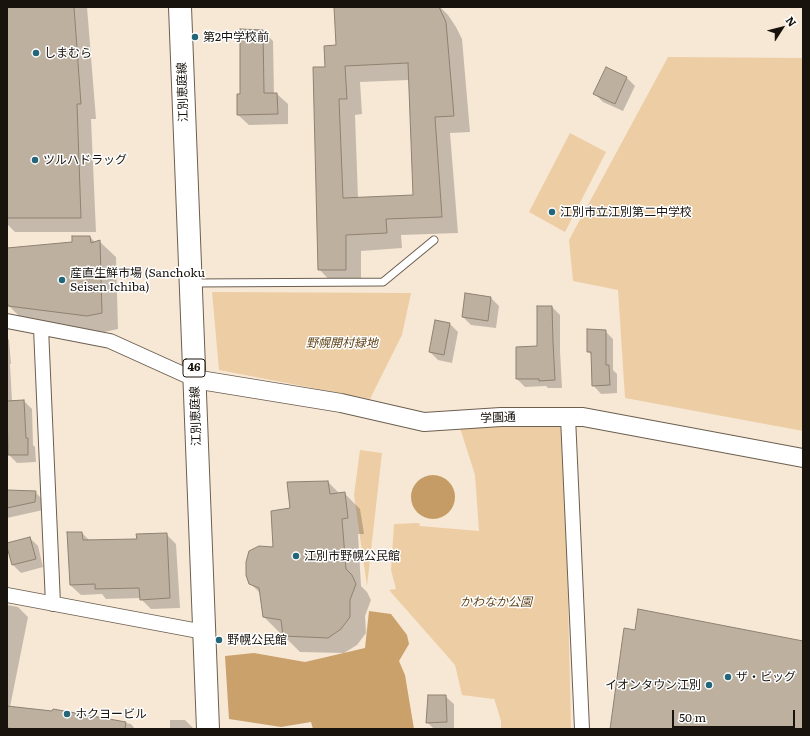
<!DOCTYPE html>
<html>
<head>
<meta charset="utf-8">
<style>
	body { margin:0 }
	#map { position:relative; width:810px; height:736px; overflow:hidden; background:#f7e8d6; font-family:Literata,serif }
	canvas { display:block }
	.frame { position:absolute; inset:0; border:8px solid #18130d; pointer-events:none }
	.north { position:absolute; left:762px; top:8px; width:40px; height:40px; -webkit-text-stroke:3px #fff; paint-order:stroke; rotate:54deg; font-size:11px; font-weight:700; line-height:16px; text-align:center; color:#18130d }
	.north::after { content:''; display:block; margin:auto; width:14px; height:18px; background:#18130d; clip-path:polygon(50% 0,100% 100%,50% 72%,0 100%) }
	.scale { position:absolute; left:672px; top:710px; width:123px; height:18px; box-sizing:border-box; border:2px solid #18130d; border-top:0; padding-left:5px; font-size:12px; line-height:14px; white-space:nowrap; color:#18130d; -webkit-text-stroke:3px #fff; paint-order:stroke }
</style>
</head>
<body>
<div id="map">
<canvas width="810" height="736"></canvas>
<div class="frame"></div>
<div class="north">N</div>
<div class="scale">50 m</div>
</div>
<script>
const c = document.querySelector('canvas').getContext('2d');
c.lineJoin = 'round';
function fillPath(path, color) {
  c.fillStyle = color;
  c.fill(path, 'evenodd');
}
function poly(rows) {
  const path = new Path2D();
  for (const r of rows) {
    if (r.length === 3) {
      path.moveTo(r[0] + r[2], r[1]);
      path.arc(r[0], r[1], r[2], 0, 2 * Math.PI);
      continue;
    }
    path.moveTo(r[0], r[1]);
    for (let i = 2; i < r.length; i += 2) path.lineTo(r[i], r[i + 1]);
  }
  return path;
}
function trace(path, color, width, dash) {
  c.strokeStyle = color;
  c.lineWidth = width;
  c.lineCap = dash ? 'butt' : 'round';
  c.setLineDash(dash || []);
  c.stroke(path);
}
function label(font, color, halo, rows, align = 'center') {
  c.font = font + ' Literata,"Noto Sans JP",serif';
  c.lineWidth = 3;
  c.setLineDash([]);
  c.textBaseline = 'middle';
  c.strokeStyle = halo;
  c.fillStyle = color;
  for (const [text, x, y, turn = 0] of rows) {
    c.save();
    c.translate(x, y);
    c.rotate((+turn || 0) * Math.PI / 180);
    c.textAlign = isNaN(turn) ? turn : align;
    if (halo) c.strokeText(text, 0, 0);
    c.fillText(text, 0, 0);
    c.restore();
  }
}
const green = poly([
	[668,57,803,58,803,431,625,398,618,290,573,281,569,240],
	[570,133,606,152,565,232,529,212],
	[212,292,411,293,402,335,370,399,219,370],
	[517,423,564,427,571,729,501,729,501,721,494,698,493,699,462,695,455,665,389,590,396,589,391,570,394,524,419,523,420,526,479,531,475,475,460,428],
	[360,450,382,453,367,586,354,495]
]);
const forest = poly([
	[369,611,391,614,407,635,409,644,399,661,405,675,414,729,313,729,311,722,281,727,229,719,225,656,254,653,305,662,365,648]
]);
const water = poly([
	[433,497,22]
]);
const shadow = poly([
	[7,7,87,7,96,119,91,119,96,232,15,232,7,224],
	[335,7,440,7,448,15,456,27,462,39,470,132,450,133,458,233,401,235,402,248,361,251,361,286,335,286,319,269,326,68,337,46],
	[409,80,414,196,358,198,355,115,362,114,360,82],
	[263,31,273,41,274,94,277,94,288,104,288,124,249,125,238,115,241,95],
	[627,78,635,86,623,111,603,102,595,94],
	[90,237,96,243,100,242,116,257,118,329,104,332,25,322,9,306,7,292,7,249,73,243],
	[491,298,499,306,496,328,471,325,463,317],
	[552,307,560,315,560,351,562,388,548,388,546,386,525,387,517,379,538,347],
	[450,324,458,332,452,363,438,360,430,352],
	[605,331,613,339,613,370,617,374,617,393,601,394,593,385,592,356,588,351],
	[7,338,9,340,11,364,10,364,12,402,24,401,32,409,33,445,35,447,36,462,17,463,9,455,8,423,7,422],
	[328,482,340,494,344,493,360,509,364,534,358,534,361,586,367,592,371,600,365,616,366,633,357,645,344,653,300,652,284,636,284,633,280,633,264,617,261,594,250,583,274,548,291,509],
	[7,491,35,492,43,500,43,510,7,518],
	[82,533,90,541,138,540,166,534,176,544,180,608,151,609,141,599,141,598,106,599,102,594,81,595,70,585],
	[30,538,38,546,43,567,21,573,13,565],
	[7,605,18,607,28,617,10,707,53,712,54,710,131,724,135,729,138,729,7,729],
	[445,696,454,704,454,728,479,729,434,729,427,722],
	[170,720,185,720,194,729,170,729]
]);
const building = poly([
	[7,7,74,7,81,104,77,104,81,218,7,218,7,7],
	[334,7,439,7,446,22,454,116,435,117,442,217,386,219,387,233,346,235,346,270,318,270,313,67,325,67,324,46,336,45,334,7],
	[408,63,413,195,343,198,339,99,347,99,345,66,408,63],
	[240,29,263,30,264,93,277,93,278,114,237,115,237,94,240,94,240,29],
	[606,67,627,77,615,104,593,94,606,67],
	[72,236,90,236,91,243,100,240,102,313,87,316,8,306,7,299,7,248,72,242,72,236],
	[465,293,491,297,488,321,462,317,465,293],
	[537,306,552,306,553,342,555,380,539,381,539,379,516,379,516,347,537,346,537,306],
	[435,320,450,323,444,355,429,352,435,320],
	[587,329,606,330,606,365,609,365,610,385,592,386,591,352,587,352,587,329],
	[24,400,26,438,28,438,28,455,8,455,7,401,24,400],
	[328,481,330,494,345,492,348,518,342,519,346,569,352,575,356,584,350,600,350,617,341,629,328,638,283,636,281,620,263,617,259,588,249,584,246,575,246,562,249,551,259,546,273,547,271,511,290,508,287,482,328,481],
	[7,490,36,491,35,502,7,508,7,490],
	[67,532,82,532,83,540,137,539,136,534,167,533,170,598,140,600,139,588,95,589,95,584,70,585,67,532],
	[30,537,36,559,12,565,7,547,7,543,30,537],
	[638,609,803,641,803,729,610,729,624,628,635,630,638,609],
	[428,695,446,695,447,722,426,723,428,695],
	[7,706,52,711,53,709,126,722,125,729,17,729,7,728,7,706]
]);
const service = poly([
	[192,283,383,282,434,240]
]);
const minor = poly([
	[7,321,110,341,194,379],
	[41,328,53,604],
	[568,417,582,729],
	[7,595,204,632]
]);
const tertiary = poly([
	[194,379,341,403,424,422,501,417,583,417,803,458]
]);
const primary = poly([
	[180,7,208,729]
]);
const markers = [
	[195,37,4,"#246579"],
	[36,53,4,"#246579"],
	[35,160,4,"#246579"],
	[552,212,4,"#246579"],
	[62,280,4,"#246579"],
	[296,556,4,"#246579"],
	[219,640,4,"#246579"],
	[728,677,4,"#246579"],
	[709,685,4,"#246579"],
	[67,714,4,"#246579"]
];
const shields = [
	[194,368,22]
];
const shieldNames = [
	["46",194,368]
];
const poiNames = [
	["第2中学校前",203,37],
	["しまむら",44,53],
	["ツルハドラッグ",43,160],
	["江別市立江別第二中学校",560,212],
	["産直生鮮市場 (Sanchoku",70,273],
	["Seisen Ichiba)",70,287],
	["江別市野幌公民館",304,556],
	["野幌公民館",227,640],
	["ザ・ビッグ",736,677],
	["イオンタウン江別",701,685,"right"],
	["ホクヨービル",75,714]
];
const streetNames = [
	["江別恵庭線",183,92,-92],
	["江別恵庭線",196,416,-92],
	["学園通",498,418,-2]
];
const parkNames = [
	["野幌開村緑地",342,343],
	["かわなか公園",496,602]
];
fillPath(green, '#edcda4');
fillPath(forest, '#caa06b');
fillPath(water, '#c59c66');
fillPath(shadow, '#0003');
fillPath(building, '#beb09f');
trace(building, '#8e8170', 1);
trace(service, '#6c5f50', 9);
trace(minor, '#6c5f50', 16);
trace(tertiary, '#6c5f50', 20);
trace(primary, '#6c5f50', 24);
trace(service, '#fff', 7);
trace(minor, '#fff', 14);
trace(tertiary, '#fff', 18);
trace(primary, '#fff', 22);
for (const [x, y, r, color] of markers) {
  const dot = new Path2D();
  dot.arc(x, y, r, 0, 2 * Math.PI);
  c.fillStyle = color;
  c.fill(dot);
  trace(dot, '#fff', 1.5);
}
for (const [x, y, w] of shields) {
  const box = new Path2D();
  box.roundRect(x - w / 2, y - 9, w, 18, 3);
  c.fillStyle = '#fff';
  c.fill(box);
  trace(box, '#18130d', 1);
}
label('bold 11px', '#18130d', null, shieldNames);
label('12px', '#18130d', '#fff', poiNames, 'left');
label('12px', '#18130d', '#fff', streetNames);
label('italic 12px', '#604319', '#fff', parkNames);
</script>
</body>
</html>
